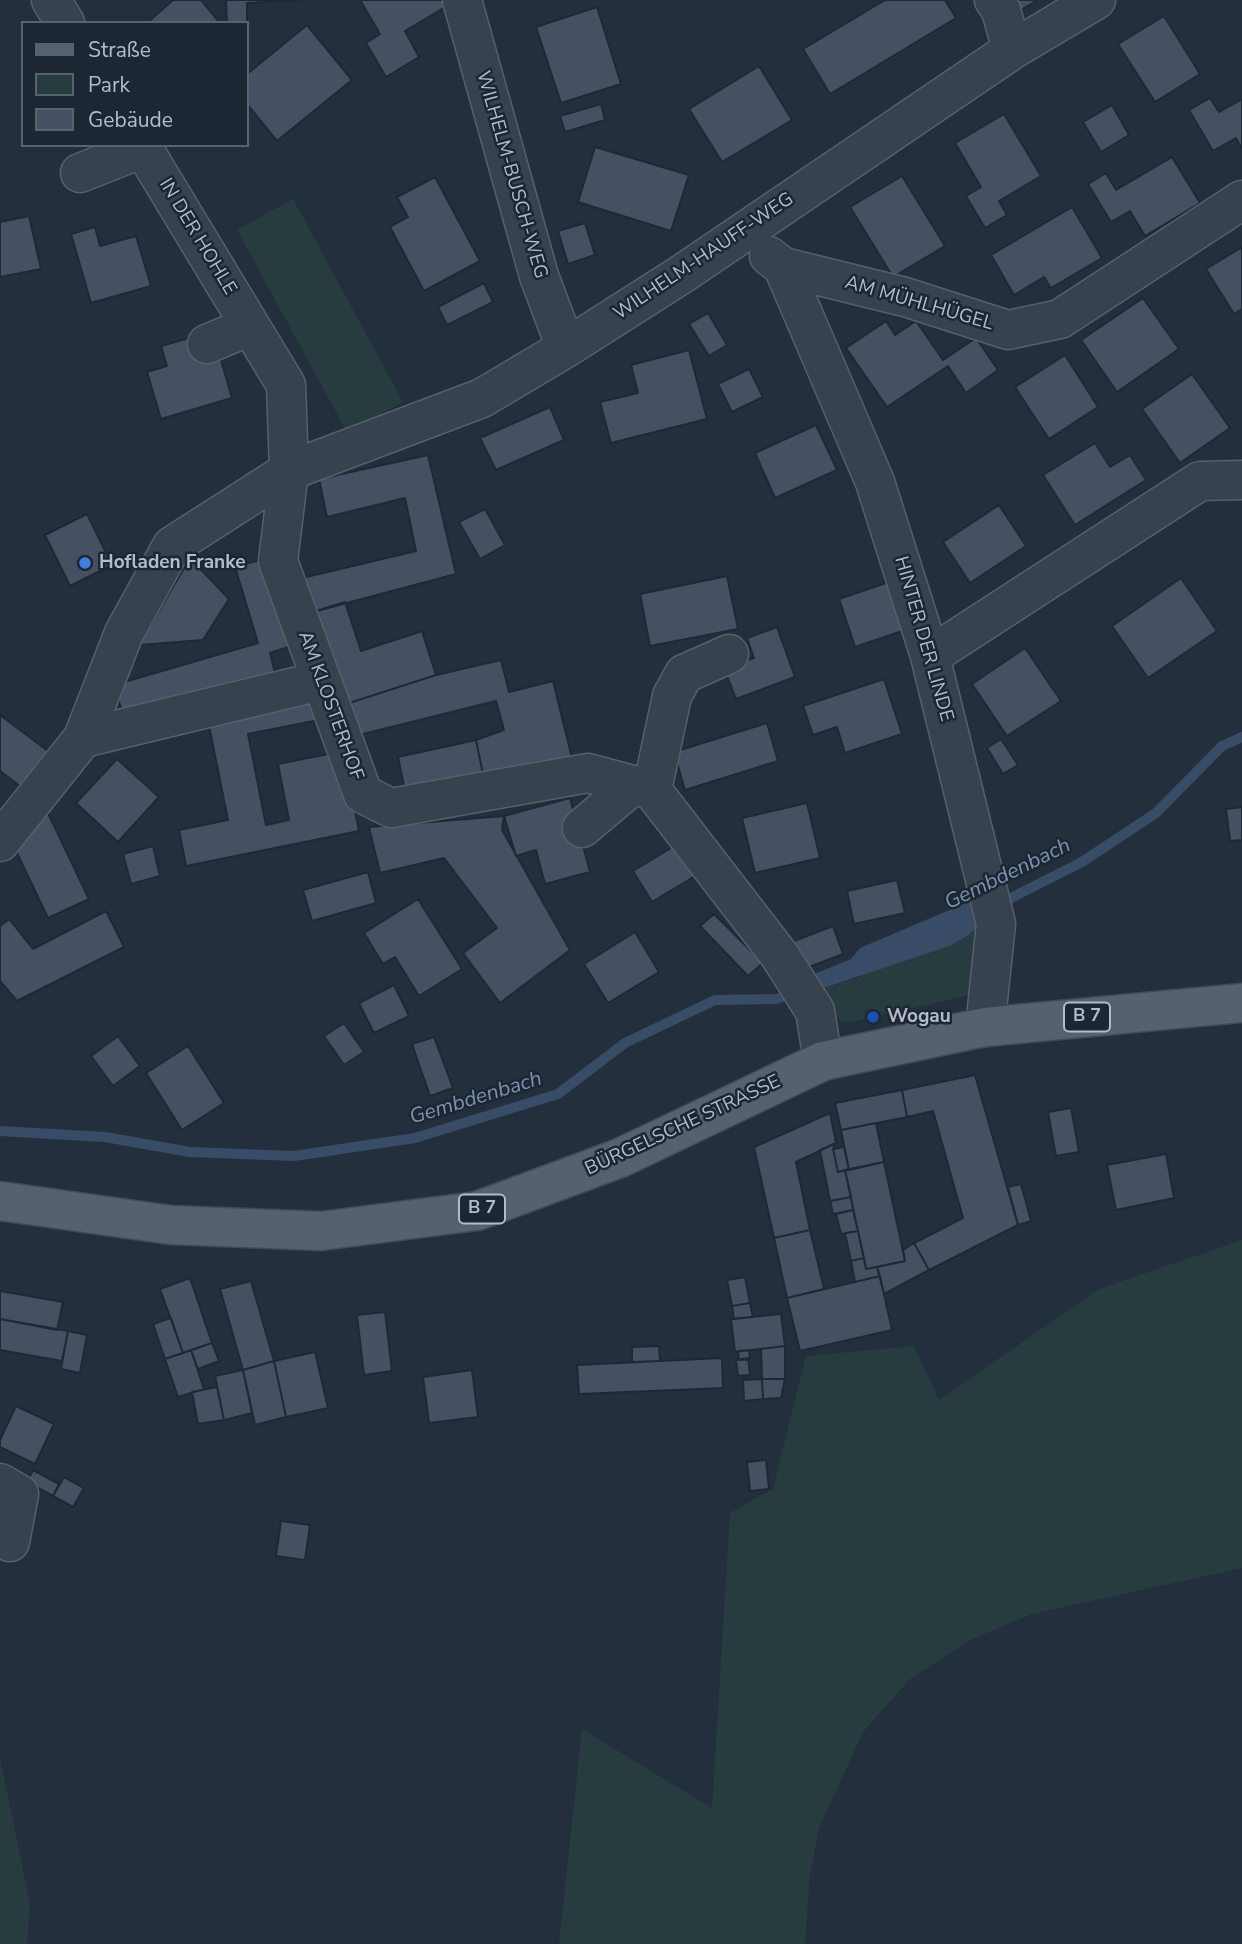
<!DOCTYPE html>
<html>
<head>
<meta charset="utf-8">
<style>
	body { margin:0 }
	#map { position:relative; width:1242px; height:1944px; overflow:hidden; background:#242f3e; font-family:"Nunito Sans",sans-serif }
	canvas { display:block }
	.legend { position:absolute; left:21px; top:21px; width:228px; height:126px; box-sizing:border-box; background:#1d2633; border:2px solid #59626f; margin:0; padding:9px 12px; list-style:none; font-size:21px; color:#b4bcc9 }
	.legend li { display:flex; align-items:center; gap:14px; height:35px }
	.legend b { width:35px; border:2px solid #59626f }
</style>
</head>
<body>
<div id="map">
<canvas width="1242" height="1944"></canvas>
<ul class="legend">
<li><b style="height:9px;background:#56606e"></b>Straße</li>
<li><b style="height:19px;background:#263c3f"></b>Park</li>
<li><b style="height:19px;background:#455162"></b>Gebäude</li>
</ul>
</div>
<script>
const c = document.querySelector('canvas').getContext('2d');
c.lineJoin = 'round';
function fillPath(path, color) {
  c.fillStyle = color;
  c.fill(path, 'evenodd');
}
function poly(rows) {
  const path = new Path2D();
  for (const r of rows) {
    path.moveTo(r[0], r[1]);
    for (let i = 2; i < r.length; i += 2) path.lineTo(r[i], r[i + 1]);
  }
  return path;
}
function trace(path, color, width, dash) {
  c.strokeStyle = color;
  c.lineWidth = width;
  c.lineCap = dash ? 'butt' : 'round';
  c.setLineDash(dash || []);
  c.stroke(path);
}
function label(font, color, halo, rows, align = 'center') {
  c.font = font + ' "Nunito Sans",sans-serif';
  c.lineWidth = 5;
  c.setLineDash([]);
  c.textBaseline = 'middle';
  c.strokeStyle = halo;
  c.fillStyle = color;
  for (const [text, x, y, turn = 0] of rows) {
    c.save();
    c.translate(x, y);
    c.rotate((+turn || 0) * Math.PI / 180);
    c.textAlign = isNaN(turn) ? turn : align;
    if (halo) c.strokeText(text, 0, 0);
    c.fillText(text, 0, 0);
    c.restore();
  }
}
const green = poly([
	[293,199,403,402,347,432,237,230],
	[985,921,970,995,856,1021,843,1022,834,1015,821,989,855,979],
	[1242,1240,1242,1568,1032,1614,972,1639,910,1679,863,1732,819,1828,810,1874,805,1944,559,1944,582,1729,712,1808,730,1513,773,1489,806,1356,914,1346,939,1400,1099,1289],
	[0,1758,30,1904,27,1944,0,1944]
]);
const water = poly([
	[980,897,985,921,967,936,949,946,821,989,814,974,851,959,860,948]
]);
const stream = poly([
	[997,905,1082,862,1156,813,1222,746,1242,737],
	[0,1131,105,1137,190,1152,294,1156,415,1138,558,1094,625,1043,715,1000,777,999,795,991]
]);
const building = poly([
	[173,0,201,0,220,23,147,23,173,0],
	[226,0,301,0,247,3,247,23,227,23,226,0],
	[360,0,444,0,447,6,405,31,419,57,386,77,366,43,380,34,360,0],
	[885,0,945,0,956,18,830,94,803,49,885,0],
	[1012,0,1035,0,1036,1,1019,11,1012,0],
	[597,7,621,84,561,103,536,27,597,7],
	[1164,16,1200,74,1155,102,1118,44,1164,16],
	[307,25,352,80,277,141,247,104,247,74,307,25],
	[759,66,792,120,722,162,689,109,759,66],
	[1210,98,1219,112,1242,99,1242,149,1236,138,1213,151,1189,110,1210,98],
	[601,104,605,120,565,132,560,116,601,104],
	[1112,105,1129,135,1101,152,1083,122,1112,105],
	[1004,114,1041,176,999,201,1007,215,985,228,966,196,981,187,955,143,1004,114],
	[595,147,689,175,671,231,578,202,595,147],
	[1172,157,1200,203,1145,236,1130,211,1111,222,1088,184,1106,173,1116,190,1172,157],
	[902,176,945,246,893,277,850,207,902,176],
	[435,177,480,261,424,291,390,227,408,217,397,197,435,177],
	[1072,207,1102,258,1051,288,1044,277,1014,295,991,255,1072,207],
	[29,216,41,269,0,277,0,222,29,216],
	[585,223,595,255,568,264,558,231,585,223],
	[95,227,100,246,136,236,151,286,91,303,71,234,95,227],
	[1242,247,1242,309,1234,314,1206,269,1242,247],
	[484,283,493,302,447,325,438,307,484,283],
	[1143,298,1179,349,1117,392,1081,340,1143,298],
	[708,313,727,345,709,356,689,324,708,313],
	[886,321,895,335,916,321,943,360,976,338,998,370,966,393,948,366,887,407,846,348,886,321],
	[193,337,219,353,232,398,161,419,147,372,167,366,161,346,193,337],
	[689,350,707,419,611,443,600,402,638,393,631,365,689,350],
	[1065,355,1098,407,1049,439,1015,387,1065,355],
	[749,369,763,397,732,412,718,384,749,369],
	[1192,374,1230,428,1180,463,1142,409,1192,374],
	[550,407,564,440,496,470,480,438,550,407],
	[816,425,837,470,775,498,755,453,816,425],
	[1095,443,1110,467,1130,455,1146,480,1075,525,1043,475,1095,443],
	[428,455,456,574,313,612,302,578,416,551,405,498,327,517,319,479,428,455],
	[999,505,1026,546,970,583,943,542,999,505],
	[485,509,505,545,480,559,459,522,485,509],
	[87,514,112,565,70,586,45,535,87,514],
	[270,557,295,645,270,653,276,677,125,721,114,685,258,643,235,567,270,557],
	[190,558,229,599,203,640,139,645,190,558],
	[727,576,738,629,650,646,640,594,727,576],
	[1181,578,1217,631,1148,678,1112,626,1181,578],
	[895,580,911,628,855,647,839,599,895,580],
	[345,602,361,651,422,631,436,675,343,705,313,612,345,602],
	[777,627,795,677,736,699,724,668,754,658,747,638,777,627],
	[1025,648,1061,701,1007,736,972,684,1025,648],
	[501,660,509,692,553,681,573,762,484,779,476,740,504,730,496,701,355,736,343,705,436,675,501,660],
	[884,679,902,734,845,753,837,727,813,735,803,706,884,679],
	[319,693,324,719,248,734,266,825,289,820,278,764,343,751,359,831,186,866,179,830,228,820,207,716,319,693],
	[0,715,52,754,25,790,0,771,0,715],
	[767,723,778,761,685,790,674,752,767,723],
	[1001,739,1018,765,1003,774,987,748,1001,739],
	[476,740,484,779,406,795,398,757,476,740],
	[117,759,159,797,118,842,76,803,117,759],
	[570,798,590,872,545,884,536,850,516,856,504,816,570,798],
	[807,803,820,858,755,873,742,818,807,803],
	[1242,807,1242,840,1230,841,1226,809,1242,807],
	[46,809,89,899,48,918,16,851,46,809],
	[504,816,502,830,570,950,500,1003,463,953,497,928,444,858,380,873,369,827,504,816],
	[676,845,695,876,652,902,633,871,676,845],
	[153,846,160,876,131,884,123,854,153,846],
	[368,872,376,903,312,921,303,890,368,872],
	[897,880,905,913,854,924,847,891,897,880],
	[418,899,462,969,419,996,395,957,383,964,364,933,418,899],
	[106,911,124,947,17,1001,0,981,0,926,9,919,33,949,106,911],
	[714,914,763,963,748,976,700,926,714,914],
	[833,926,843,954,804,969,794,941,833,926],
	[635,932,659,972,608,1003,584,964,635,932],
	[394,985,409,1016,374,1033,359,1003,394,985],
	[344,1023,364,1052,344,1065,324,1036,344,1023],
	[118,1036,140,1066,113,1086,91,1056,118,1036],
	[434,1037,453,1088,430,1096,412,1044,434,1037],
	[188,1046,224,1103,182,1130,146,1073,188,1046],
	[975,1075,1018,1225,929,1270,914,1243,963,1218,933,1111,907,1117,902,1090,975,1075],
	[902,1090,907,1117,841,1130,835,1103,902,1090],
	[1071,1108,1079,1152,1056,1156,1048,1112,1071,1108],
	[830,1113,836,1143,796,1162,810,1230,774,1238,754,1147,830,1113],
	[876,1123,884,1162,849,1170,841,1130,876,1123],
	[836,1143,833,1149,838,1172,845,1170,851,1197,830,1201,820,1150,836,1143],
	[844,1147,849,1170,838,1172,833,1149,844,1147],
	[1166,1154,1174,1198,1116,1210,1107,1165,1166,1154],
	[884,1162,905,1261,866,1269,845,1170,884,1162],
	[1021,1184,1031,1221,1018,1225,1008,1187,1021,1184],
	[851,1197,853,1210,833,1214,830,1201,851,1197],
	[853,1210,858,1231,841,1234,836,1214,853,1210],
	[810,1230,824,1289,787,1298,774,1238,810,1230],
	[858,1231,864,1258,851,1261,845,1233,858,1231],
	[914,1243,929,1270,884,1294,877,1267,905,1261,903,1250,914,1243],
	[864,1258,866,1269,877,1267,880,1276,855,1282,851,1261,864,1258],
	[880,1276,892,1330,800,1351,787,1298,880,1276],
	[745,1277,750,1303,732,1306,727,1280,745,1277],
	[190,1278,212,1343,183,1353,160,1289,190,1278],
	[251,1281,274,1361,243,1370,220,1289,251,1281],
	[0,1291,63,1302,57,1330,0,1319,0,1291],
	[750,1303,753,1317,734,1319,732,1306,750,1303],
	[385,1312,392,1371,364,1375,357,1315,385,1312],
	[781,1314,785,1346,735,1352,731,1319,781,1314],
	[171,1318,183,1353,165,1359,153,1324,171,1318],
	[0,1319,68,1331,62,1361,0,1350,0,1319],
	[68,1331,87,1335,80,1373,61,1369,68,1331],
	[212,1343,219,1361,198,1369,191,1350,212,1343],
	[659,1346,660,1361,632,1362,632,1347,659,1346],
	[785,1346,785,1379,762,1379,761,1349,785,1346],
	[191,1350,204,1389,178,1397,165,1359,191,1350],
	[749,1350,750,1359,739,1360,738,1351,749,1350],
	[315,1352,328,1408,286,1417,274,1361,315,1352],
	[722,1358,723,1388,579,1394,577,1365,722,1358],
	[748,1358,750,1375,738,1376,736,1360,748,1358],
	[274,1361,286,1417,255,1425,243,1370,274,1361],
	[243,1370,252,1413,224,1420,215,1376,243,1370],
	[472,1370,478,1417,429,1423,423,1377,472,1370],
	[762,1379,763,1399,744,1401,743,1380,762,1379],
	[762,1379,785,1379,781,1398,763,1399,762,1379],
	[217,1387,224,1420,198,1424,192,1392,217,1387],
	[16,1406,54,1424,35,1464,0,1447,0,1440,16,1406],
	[766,1460,769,1489,750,1491,747,1462,766,1460],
	[33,1470,59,1484,53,1496,27,1482,33,1470],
	[64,1477,84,1488,73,1507,53,1496,64,1477],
	[281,1521,310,1525,305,1560,276,1556,281,1521]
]);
const minor = poly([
	[51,0,65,23],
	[462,0,539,276,566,348],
	[994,0,1001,10,1012,50],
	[141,145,286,385,289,471,278,561,363,794,391,808,588,773,652,790,780,956,815,1011,823,1061],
	[80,173,143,148],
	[769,256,783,267,905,297,1008,330,1060,319,1242,200],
	[783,267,875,482,930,656,996,924,985,1027],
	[207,344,250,326],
	[930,656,1200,481,1242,480],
	[83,738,320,681],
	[652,790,672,696,684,674,729,654],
	[582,828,633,785],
	[0,842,83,738,124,633,172,546,289,471,482,398,566,348,682,274,1012,50,1096,0],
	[0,1483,19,1494,10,1542]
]);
const major = poly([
	[0,1201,171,1225,321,1231,477,1211,620,1158,823,1061,985,1027,1242,1003]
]);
const markers = [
	[85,563,7,"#3f7fe0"],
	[873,1017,7,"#1a4fb4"]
];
const shields = [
	[1087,1017,46],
	[482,1209,46]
];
const shieldNames = [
	["B 7",1087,1017],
	["B 7",482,1209]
];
const streetNames = [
	["WILHELM-BUSCH-WEG",511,175,74],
	["IN DER HOHLE",197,237,59],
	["WILHELM-HAUFF-WEG",704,257,-34],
	["AM MÜHLHÜGEL",919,304,16],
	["HINTER DER LINDE",923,639,74],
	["AM KLOSTERHOF",330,706,70],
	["BÜRGELSCHE STRASSE",683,1126,-25]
];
const poiNames = [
	["Hofladen Franke",99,563],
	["Wogau",887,1017]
];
const waterNames = [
	["Gembdenbach",1008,875,-26],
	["Gembdenbach",476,1099,-17]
];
fillPath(green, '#263c3f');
fillPath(water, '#394c67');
trace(stream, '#394c67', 10);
fillPath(building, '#455162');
trace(building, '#1f2835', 2);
trace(minor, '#565f6c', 41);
trace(major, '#414a57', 41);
trace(minor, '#38414e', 38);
trace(major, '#56606e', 38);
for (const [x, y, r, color] of markers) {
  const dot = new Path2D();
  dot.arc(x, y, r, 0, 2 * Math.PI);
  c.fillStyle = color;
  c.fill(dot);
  trace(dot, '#1d2633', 2.5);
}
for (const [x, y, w] of shields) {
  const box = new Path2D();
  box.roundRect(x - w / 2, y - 14.5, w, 29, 5);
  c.fillStyle = '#1d2633';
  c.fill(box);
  trace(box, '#b4bcc9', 2);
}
label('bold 18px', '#b4bcc9', null, shieldNames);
label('19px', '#b4bcc9', '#1d2633', streetNames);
label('bold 19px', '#b4bcc9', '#1d2633', poiNames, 'left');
label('italic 21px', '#7c92b1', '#1d2633', waterNames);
</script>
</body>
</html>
